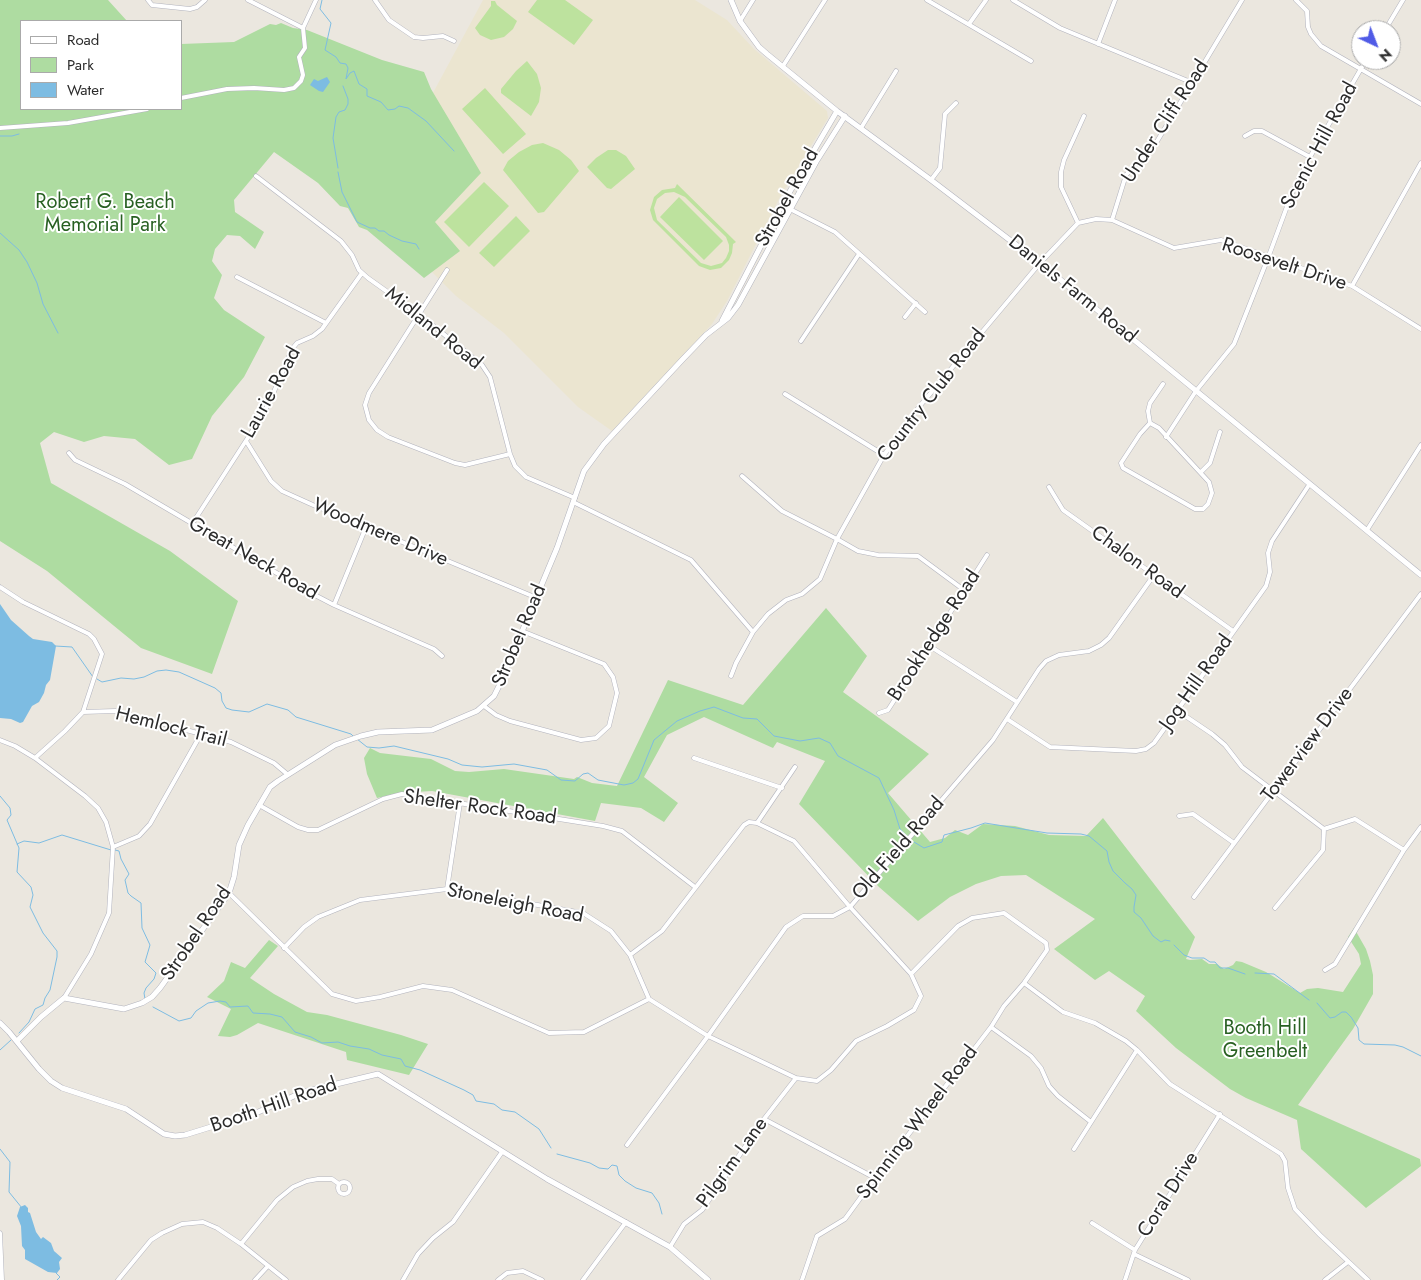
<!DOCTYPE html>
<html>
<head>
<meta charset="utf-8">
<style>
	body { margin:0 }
	#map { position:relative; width:1421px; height:1280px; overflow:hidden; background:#ebe7df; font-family:Jost,sans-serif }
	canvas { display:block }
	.legend { position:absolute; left:20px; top:20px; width:162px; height:90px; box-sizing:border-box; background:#fff; border:1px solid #aaa; margin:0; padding:6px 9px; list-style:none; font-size:15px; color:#2b2b2b }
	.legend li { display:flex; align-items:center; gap:10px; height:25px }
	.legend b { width:25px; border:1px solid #aaa }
	.north { position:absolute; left:1351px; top:20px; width:50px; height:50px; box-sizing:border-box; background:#fff; border:1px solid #aaa; border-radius:50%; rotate:137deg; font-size:14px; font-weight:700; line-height:20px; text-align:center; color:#2b2b2b }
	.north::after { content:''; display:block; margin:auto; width:18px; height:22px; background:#505be6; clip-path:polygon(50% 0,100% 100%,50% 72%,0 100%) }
</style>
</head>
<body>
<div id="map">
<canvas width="1421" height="1280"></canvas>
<ul class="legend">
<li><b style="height:6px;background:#fff"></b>Road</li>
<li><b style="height:14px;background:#aedca1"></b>Park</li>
<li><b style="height:14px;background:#7dbce2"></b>Water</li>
</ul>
<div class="north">N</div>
</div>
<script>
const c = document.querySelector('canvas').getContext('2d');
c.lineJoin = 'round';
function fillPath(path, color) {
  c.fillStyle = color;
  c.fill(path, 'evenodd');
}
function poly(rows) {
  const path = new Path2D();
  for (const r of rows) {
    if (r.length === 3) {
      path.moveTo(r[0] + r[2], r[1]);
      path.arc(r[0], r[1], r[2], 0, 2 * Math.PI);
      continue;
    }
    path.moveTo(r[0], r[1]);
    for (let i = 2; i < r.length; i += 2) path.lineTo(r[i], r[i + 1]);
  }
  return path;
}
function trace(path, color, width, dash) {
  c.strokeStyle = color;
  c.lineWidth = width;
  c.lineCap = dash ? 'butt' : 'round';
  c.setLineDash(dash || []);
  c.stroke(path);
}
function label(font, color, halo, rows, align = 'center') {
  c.font = font + ' Jost,sans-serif';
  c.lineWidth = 4;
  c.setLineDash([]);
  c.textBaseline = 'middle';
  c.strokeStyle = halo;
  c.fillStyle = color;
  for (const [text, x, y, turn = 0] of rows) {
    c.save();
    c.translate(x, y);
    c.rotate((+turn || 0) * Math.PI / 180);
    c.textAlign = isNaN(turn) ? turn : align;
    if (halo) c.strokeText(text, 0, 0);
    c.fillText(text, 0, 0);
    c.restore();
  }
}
const education = poly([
	[483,0,695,0,727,20,754,49,827,111,828,118,780,197,727,301,712,324,612,431,578,407,504,333,456,296,423,263,420,117]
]);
const green = poly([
	[0,0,108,0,127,21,21,21,21,109,181,109,181,44,234,42,270,24,276,25,281,23,293,28,307,30,382,60,424,72,431,89,481,173,435,222,460,251,424,278,367,230,359,227,348,208,340,206,318,183,274,152,234,200,235,212,264,232,255,249,240,236,227,235,215,249,212,261,222,275,214,298,224,310,265,337,244,377,212,416,192,459,169,465,135,439,104,436,84,442,54,432,40,443,51,483,170,551,238,601,212,674,141,648,47,571,0,541],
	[826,608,867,656,843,692,929,754,888,793,930,842,945,838,955,830,968,835,983,824,1015,826,1049,835,1086,836,1103,818,1195,937,1186,959,1190,960,1202,959,1209,964,1217,964,1224,969,1233,965,1236,961,1242,962,1266,972,1300,993,1307,989,1318,988,1343,992,1361,964,1359,954,1348,937,1354,928,1366,949,1370,961,1373,975,1373,994,1353,1029,1298,1105,1420,1159,1421,1166,1366,1208,1301,1149,1297,1120,1246,1098,1230,1089,1176,1048,1136,1011,1145,996,1109,971,1095,980,1054,949,1095,919,1026,875,1001,876,976,884,950,897,918,921,879,887,799,804,825,761,777,742,773,748,704,717,667,735,644,777,678,803,664,822,641,808,601,803,595,821,432,791,400,793,377,798,367,774,364,758,370,748,380,753,431,759,455,771,469,772,504,769,574,779,577,777,592,783,617,786,668,680,743,705],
	[269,940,278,946,250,978,274,994,307,1012,327,1015,401,1035,428,1044,409,1075,347,1060,346,1052,258,1023,237,1035,230,1037,218,1036,231,1009,207,997,224,981,231,962,245,968]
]);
const pitch = poly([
	[537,0,565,0,593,20,574,45,528,12],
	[491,1,495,1,497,5,517,21,513,29,504,37,491,40,480,35,475,28,491,6],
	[527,61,537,74,541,88,539,102,531,116,501,93,501,89,516,71],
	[485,88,526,134,503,154,462,109],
	[543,143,559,150,571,160,579,171,544,212,538,213,503,170,508,161,519,152,532,145],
	[608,150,616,150,626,156,635,169,611,189,607,188,587,167,596,158],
	[484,182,509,206,469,247,444,222],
	[677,184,736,242,733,244,732,253,729,260,721,268,710,270,699,266,653,220,650,210,654,197,662,190,675,188],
	[674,192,685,197,726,237,729,245,729,251,726,258,722,263,711,266,701,263,657,220,654,208,657,199,665,193],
	[679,197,723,241,704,260,660,217],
	[516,216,530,231,494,267,479,253]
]);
const water = poly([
	[327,77,330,82,323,92,319,91,310,85,314,79,318,81],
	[0,604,11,620,29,636,33,639,52,642,56,646,50,680,46,685,44,693,39,702,32,706,23,722,20,723,11,719,0,718],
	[25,1205,28,1208,28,1212,30,1213,36,1232,41,1239,43,1237,51,1243,54,1251,62,1258,59,1262,60,1269,57,1273,48,1272,25,1259,25,1250,22,1246,21,1226,17,1216,20,1207]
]);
const stream = poly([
	[322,0,320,9,331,23,325,50,336,57,340,63,346,64,348,68,346,79,350,73,354,71,359,84,367,89,367,96,381,102,388,110,395,109,399,106,408,108,426,121,454,151],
	[0,136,12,136,19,134],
	[338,168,333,138,336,117,339,112,345,110,348,104,348,99,343,86],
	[338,172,342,192,357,222,370,228,375,228,379,231,384,231,389,235,402,241,416,244,419,249],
	[0,233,19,250,27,262,37,283,43,304,58,333],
	[55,646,72,647,93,677],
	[97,679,102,682,121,678,134,679,144,677,157,671,166,670,179,672,215,688,221,693,222,701,226,708,232,710,249,712,267,704,288,710,296,717,351,734,354,737],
	[357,739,367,747,379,748,394,746,448,759,462,765,482,767,514,764,547,770,561,780,575,781,583,774,588,773,598,780,624,785,633,783,638,779,654,740,677,721,700,711,714,707,743,718,757,719,774,736,800,741,819,738,830,743,838,756,879,778,894,810,900,829,906,835],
	[0,796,10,808,11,815,7,820,19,848,17,872,31,887,33,895,30,907,43,933,57,951,57,957,50,990,45,998,43,1005,35,1009,29,1022,19,1033],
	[914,842,924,848,942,842,944,835,971,828,985,823,1047,833,1081,834,1089,836,1107,851,1109,862,1113,871,1125,883,1132,889,1136,895,1134,907,1134,912,1141,918,1153,936,1161,942,1165,940,1170,941],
	[17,844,24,841,39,843,62,835,111,850],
	[115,850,119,851,121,859,129,874,125,880,128,893,131,896,141,903,142,928,150,945,145,962,156,973,154,979,146,988,144,993,145,999],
	[1174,945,1184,955,1192,958,1204,958,1210,962,1215,962,1220,968,1228,968,1245,974],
	[1255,973,1274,974,1309,1000],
	[1317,1003,1330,1018,1335,1017,1342,1012,1346,1012,1351,1017,1358,1028,1359,1040,1364,1044,1395,1045,1403,1047,1421,1056],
	[153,1007,179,1021,191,1018,196,1011,208,1003,220,1001,226,1002,230,1007,248,1006,253,1013,270,1014,282,1017,295,1032,311,1037,322,1043,338,1042,350,1046,369,1049,382,1055,401,1059,405,1066,420,1070,464,1090,473,1095,476,1101,494,1104,502,1110,515,1112,539,1129,551,1148],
	[0,1050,11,1040],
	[0,1149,10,1162,9,1192,22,1208],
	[557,1154,590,1163,599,1168,608,1169,612,1165,617,1166,619,1175,625,1181,636,1188,652,1193,659,1203,662,1214],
	[56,1273,60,1277,57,1280]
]);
const street = poly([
	[148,0,152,5,190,9,197,7,205,0],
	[248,0,303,28],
	[375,0,389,20,414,37,423,38,443,36,454,41],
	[927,0,1031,61],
	[1013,0,1060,28,1193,83],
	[1296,0,1307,11,1308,27,1311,34,1321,46,1421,104],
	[740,21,753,0],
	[969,24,986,0],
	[1385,30,1403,0],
	[1098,44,1115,0],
	[783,66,825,0],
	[181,98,227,89,254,88,284,90,294,88,301,81,303,75,299,57,305,48,303,28,316,0],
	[0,128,68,123,147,109],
	[861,128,896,71],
	[1245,136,1254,131,1262,131,1310,157],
	[256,176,341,241,352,255,359,270,368,278,420,315,482,365,490,377,510,454,515,466,526,477,575,498],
	[931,180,940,168,945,114,956,103],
	[782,205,835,232,925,312],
	[1112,220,1126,175,1156,143,1242,0],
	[1078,223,1061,187,1061,172,1064,160,1084,116],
	[447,270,369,393,365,405,369,420,377,430,388,437,455,463,465,465,510,454],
	[237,277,326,323],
	[1352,286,1421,163],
	[905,317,916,303],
	[801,341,859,254],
	[785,394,884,455],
	[1150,423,1159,428,1209,482,1212,493,1208,504,1203,509,1195,509,1123,468,1121,463,1140,434,1150,423],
	[1150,423,1148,411,1150,403,1163,384],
	[1166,437,1196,391,1234,344,1268,258,1292,193,1310,157,1366,60],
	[246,441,271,481,282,491,313,505,537,598],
	[69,453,75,460,125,484,309,592,334,605,434,649,442,656],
	[1201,472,1210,463,1220,432],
	[742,476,782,511,837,539,858,551,878,555,918,556,964,590],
	[1049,487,1063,510,1233,631],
	[573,502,691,560,753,632],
	[192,524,262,416,270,401,292,349,297,343,313,336,322,329,362,273],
	[1367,530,1421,445],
	[0,587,23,602,89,634,94,639,102,654,83,712],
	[334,605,366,527],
	[928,645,1017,702],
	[731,676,736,663,753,632,768,614,786,600,802,594,820,579,837,539,884,455,919,407,1040,263,1078,223,1096,219,1112,220,1174,248,1221,240,1352,286,1421,329],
	[484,706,496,715,510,721,581,740,596,738,609,726,617,693,613,677,604,664,522,631],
	[1178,711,1212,734,1225,745,1242,767,1324,829],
	[879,713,888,710,987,555],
	[1007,719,1050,747,1136,751,1146,749,1154,743,1266,586,1270,572,1268,553,1272,541,1309,485],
	[0,740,15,746,35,758,85,796,98,808,106,822,113,847,109,913,91,954,64,998],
	[35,758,65,731,83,712,115,711,231,742,274,763,287,774],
	[694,758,782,788],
	[259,805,298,827,308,830,318,830,383,799,402,794,603,826,622,831,695,887],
	[1179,816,1193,814,1234,843],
	[757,823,795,767],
	[1324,829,1355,819,1404,850],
	[113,847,139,836,150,824,201,734],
	[447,889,460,803],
	[229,893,332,994,356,1001,380,997,423,986,452,990,549,1033,584,1032,649,999],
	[1194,897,1421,594],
	[1275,908,1323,850,1324,829],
	[284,948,304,927,318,917,360,900,447,889,583,913,611,931,630,955,649,999,708,1036,796,1078,817,1081,831,1070,856,1041,887,1026,914,1010,921,996,911,974,850,907,794,841,757,823,749,822,744,825,662,931,630,955],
	[1325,970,1335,964,1404,850,1421,827],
	[1024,983,1063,1012,1095,1023,1126,1041,1137,1050,1170,1084,1281,1154,1285,1161,1288,1188,1295,1209,1320,1235,1368,1280],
	[991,1027,1031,1056,1041,1068,1049,1086,1058,1096,1091,1122],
	[764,1119,875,1178],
	[627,1145,708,1036,786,927,803,916,833,916,850,907,993,740,1039,669,1046,661,1059,655,1089,651,1101,645,1109,638,1154,575],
	[1074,1149,1137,1050],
	[344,1188,6],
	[1092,1223,1135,1250],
	[0,1233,2,1280],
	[241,1244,277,1200,293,1187,307,1181,318,1179,332,1179,339,1184],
	[670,1247,684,1224,702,1210,764,1119,796,1078],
	[1134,1254,1188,1280],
	[118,1280,151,1240,162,1233,182,1224,203,1222,217,1228,241,1244,286,1280],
	[255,1280,268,1266],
	[403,1280,418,1254,433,1238,453,1222,502,1152],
	[498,1280,507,1273,523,1271,542,1280],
	[583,1280,626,1222],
	[802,1280,817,1236,845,1219,875,1178,991,1027,1004,1006,1024,983,1047,950,1046,943,1004,913,972,918,958,926,911,974],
	[1125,1280,1135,1250,1220,1114],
	[1325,1280,1348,1262]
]);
const secondary = poly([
	[731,0,740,21,759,47,767,54,837,111,931,180,1040,263,1421,575],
	[722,321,782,205,837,111],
	[0,1023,9,1032,39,1069,51,1081,62,1088,126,1109,164,1134,175,1136,185,1135,256,1113,303,1092,378,1074,547,1179,670,1247,708,1280],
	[17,1041,41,1017,64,998,124,1009,142,1003,152,997,160,988,229,893,234,877,239,845,248,825,270,787,278,781,335,745,361,736,378,732,432,730,477,711,494,696,500,684,557,548,584,471,604,444,682,360,706,335,728,318,738,305,816,162,845,116]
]);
const streetNames = [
	["Under Cliff Road",1166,122,-57],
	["Scenic Hill Road",1320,146,-62],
	["Strobel Road",788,198,-61],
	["Roosevelt Drive",1284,265,18],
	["Daniels Farm Road",1072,290,39],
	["Midland Road",433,329,39],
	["Laurie Road",272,393,-61],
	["Country Club Road",932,396,-52],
	["Woodmere Drive",380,533,23],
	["Great Neck Road",253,559,30],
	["Chalon Road",1137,563,36],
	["Strobel Road",520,636,-67],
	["Brookhedge Road",935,636,-57],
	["Jog Hill Road",1197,683,-55],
	["Hemlock Trail",171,728,14],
	["Towerview Drive",1308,745,-53],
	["Shelter Rock Road",480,808,8],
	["Old Field Road",899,849,-49],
	["Stoneleigh Road",515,904,11],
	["Strobel Road",197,934,-56],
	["Booth Hill Road",274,1106,-19],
	["Spinning Wheel Road",918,1123,-53],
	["Pilgrim Lane",733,1163,-54],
	["Coral Drive",1169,1195,-58]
];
const parkNames = [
	["Robert G. Beach",105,203],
	["Memorial Park",105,226],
	["Booth Hill",1265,1029],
	["Greenbelt",1265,1052]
];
fillPath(education, '#ebe5d0');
fillPath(green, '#aedca1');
fillPath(pitch, '#bde29e');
fillPath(water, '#7dbce2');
trace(stream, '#7dbce2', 1);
trace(street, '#b2b3bd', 5);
trace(secondary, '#b2b3bd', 6);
trace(street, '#fff', 4);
trace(secondary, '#fff', 5);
label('20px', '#2b2b2b', '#fff', streetNames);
label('20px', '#286022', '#fff', parkNames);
</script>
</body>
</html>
